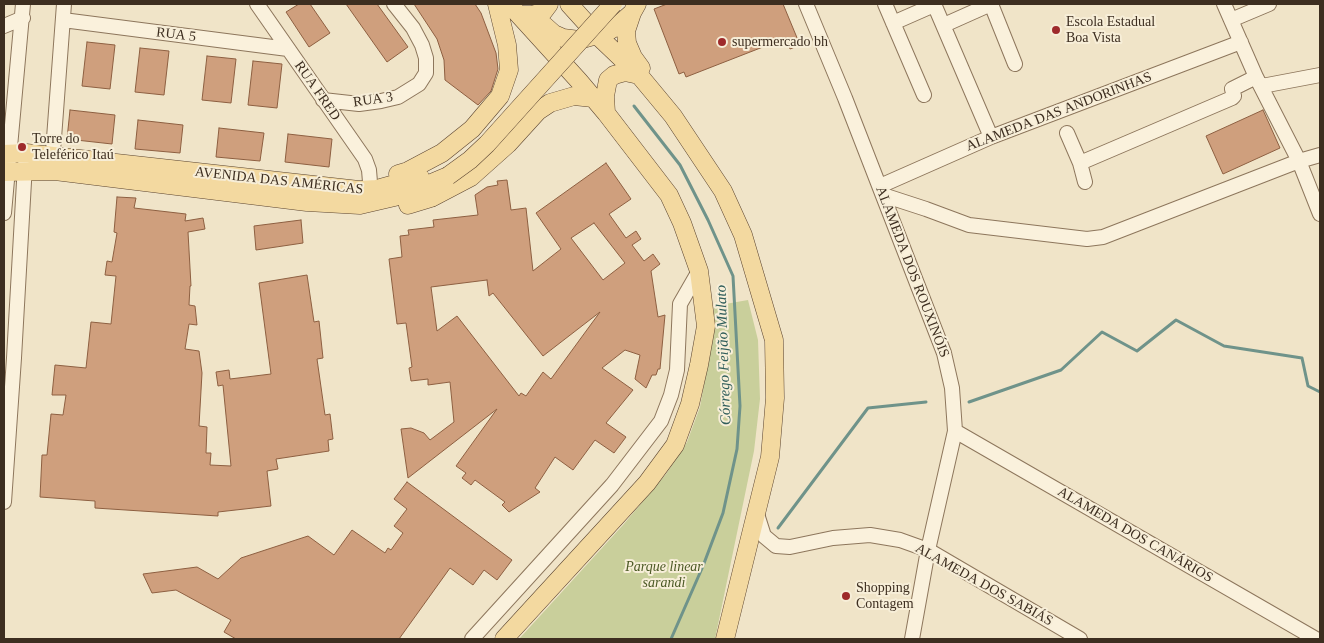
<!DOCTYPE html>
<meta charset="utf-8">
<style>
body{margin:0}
#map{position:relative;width:1324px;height:643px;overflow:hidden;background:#f0e4c8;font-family:"Times New Roman",serif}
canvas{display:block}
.frame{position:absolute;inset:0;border:5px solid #3d2e20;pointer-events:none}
</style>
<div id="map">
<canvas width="1324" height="643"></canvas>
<div class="frame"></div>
</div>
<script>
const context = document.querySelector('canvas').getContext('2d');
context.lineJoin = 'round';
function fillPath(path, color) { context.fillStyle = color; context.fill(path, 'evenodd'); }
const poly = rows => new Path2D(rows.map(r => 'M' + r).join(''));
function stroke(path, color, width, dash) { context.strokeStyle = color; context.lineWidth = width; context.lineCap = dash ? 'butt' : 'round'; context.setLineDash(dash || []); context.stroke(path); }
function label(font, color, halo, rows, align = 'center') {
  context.font = font + ' "Times New Roman",serif'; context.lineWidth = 4; context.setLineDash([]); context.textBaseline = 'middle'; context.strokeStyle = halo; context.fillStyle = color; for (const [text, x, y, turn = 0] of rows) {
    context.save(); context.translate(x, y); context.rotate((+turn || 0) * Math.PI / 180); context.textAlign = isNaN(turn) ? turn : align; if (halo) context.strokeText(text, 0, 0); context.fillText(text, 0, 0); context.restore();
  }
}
const green = poly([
 [748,300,758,340,760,399,754,451,715,639,519,639,623,525,666,474,687,442,700,407,712,339,714,306]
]);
const stream = poly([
 [634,106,680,165,708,220,733,276,740,406,737,449,723,513,703,566,671,639],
 [969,402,1061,370,1102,332,1137,351,1176,320,1224,346,1302,358,1308,386,1320,392],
 [778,528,868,408,926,402]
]);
const building = poly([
 [299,4,310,4,330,33,309,47,286,12,299,4],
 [346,4,377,4,408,47,387,62,346,4],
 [414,4,475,4,481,13,496,53,498,69,491,91,478,105,445,80,444,60,437,39,414,4],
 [667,4,783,4,800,45,790,49,786,38,686,77,684,72,679,74,654,9,667,4],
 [87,42,115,45,110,89,82,86,87,42],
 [140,48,169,51,164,95,135,92,140,48],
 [207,56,236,59,231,103,202,100,207,56],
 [253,61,282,64,277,108,248,105,253,61],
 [70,110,115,115,112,144,67,139,70,110],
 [1263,110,1280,148,1223,174,1206,136,1263,110],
 [138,120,183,125,180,153,135,149,138,120],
 [219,128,264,133,260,161,216,157,219,128],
 [288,134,332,139,329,167,285,162,288,134],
 [606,163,631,199,609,214,626,238,636,231,641,239,632,245,644,261,653,254,660,264,651,271,658,317,665,315,660,369,658,369,656,375,652,375,646,388,635,379,640,355,625,350,602,368,633,390,606,423,626,437,614,453,595,440,573,470,555,457,535,488,540,492,509,512,502,505,505,502,475,480,471,485,462,478,466,473,456,466,497,409,408,478,401,429,411,428,424,433,430,440,454,422,450,382,428,385,428,379,411,381,409,368,412,367,406,323,397,324,389,259,402,257,400,236,409,235,408,230,434,227,433,220,478,215,475,195,487,187,498,185,497,181,507,180,511,210,526,208,533,271,561,249,536,213,606,163],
 [594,223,625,263,603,280,571,238,594,223],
 [487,280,489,296,493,293,543,356,600,312,551,379,543,372,526,396,521,393,519,396,457,316,437,331,431,287,487,280],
 [117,197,136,198,134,208,186,214,185,221,203,218,205,229,188,232,191,286,190,286,189,305,195,306,197,325,189,324,185,349,199,351,202,373,199,426,207,427,206,453,211,453,210,465,231,466,223,385,218,386,216,372,229,370,230,379,271,374,259,283,307,275,314,322,319,321,323,358,317,359,325,415,330,414,333,439,328,440,329,451,276,459,278,469,267,471,271,506,218,512,218,516,95,508,95,501,40,497,42,455,47,455,51,414,63,415,66,395,52,395,55,365,86,368,91,322,111,324,116,276,105,275,107,261,112,262,117,233,114,232,117,197],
 [301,220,303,243,256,250,254,226,301,220],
 [407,482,512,560,497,580,484,570,473,585,450,568,399,639,236,639,224,632,231,620,176,590,152,593,143,574,197,567,218,579,241,558,308,536,334,555,352,530,385,553,388,548,391,550,403,533,394,526,407,509,394,499,407,482]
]);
const minor = poly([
 [257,4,365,159,369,170,370,182],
 [806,4,845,98,944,353,952,388,955,431,928,550,912,639],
 [885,4,924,95],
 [934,4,991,137],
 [991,4,1015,64],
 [1224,4,1256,77,1299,161,1320,214],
 [63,20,288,49],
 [1231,20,1269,4],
 [893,23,934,5],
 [944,25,991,4],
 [4,26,23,18],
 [1262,86,1320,75],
 [323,100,359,104,381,101,398,97,419,84,426,73,426,58,422,45,413,28,394,4],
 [1067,133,1080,163,1085,182],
 [1080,163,1232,98,1234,96,1232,89,1256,77],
 [52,165,64,4],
 [880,186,991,137,1241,42],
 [883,195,926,209,969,225,1087,239,1103,237,1299,161,1320,155],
 [4,213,23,4],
 [955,431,1316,639],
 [4,502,14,358,25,164],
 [757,514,764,536,776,546,790,547,833,538,870,535,900,540,928,550,1080,639],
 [472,639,612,485,661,421,671,395,677,370,680,304,699,271]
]);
const major = poly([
 [569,4,598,36,639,75,673,116,723,191,743,235,774,340,775,398,770,457,725,639],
 [637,4,632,13,626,31,627,43,633,57,641,68],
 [523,15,532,15,543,12,549,4],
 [536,18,554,34,563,38,579,40,607,32,617,26,632,13],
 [606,113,605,96,608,80,614,75,625,72,639,75],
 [4,154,26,153,359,190,377,189,420,177],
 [4,172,55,171,307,202,360,205,403,195,448,176],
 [398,174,408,171,442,153,472,129,500,96,509,70,507,45,497,4],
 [408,205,431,198,471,177,508,144,538,111,550,103,574,96,593,98],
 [504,639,647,483,675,445,690,404,699,365,706,326,699,271,682,223,669,195,606,113,579,81,509,4]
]);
const majorBridge = poly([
 [448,176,470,160,487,144,613,4]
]);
const markers = [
 [1056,30,5,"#9e2a2b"],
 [722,42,5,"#9e2a2b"],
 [22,147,5,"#9e2a2b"],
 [846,596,5,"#9e2a2b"]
];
const poiNames = [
 ["Escola Estadual",1066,22],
 ["Boa Vista",1066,38],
 ["supermercado bh",732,42],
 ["Torre do",32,139],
 ["Teleférico Itaú",32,155],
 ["Shopping",856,588],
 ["Contagem",856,604]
];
const streetNames = [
 ["RUA 5",176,35,7],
 ["RUA FRED",317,91,55],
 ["RUA 3",373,100,-8],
 ["ALAMEDA DAS ANDORINHAS",1059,112,-21],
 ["AVENIDA DAS AMÉRICAS",279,181,6],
 ["ALAMEDA DOS ROUXINÓIS",912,272,69],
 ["ALAMEDA DOS CANÁRIOS",1135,535,30],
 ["ALAMEDA DOS SABIÁS",984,585,29]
];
const parkNames = [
 ["Parque linear",664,567],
 ["sarandi",664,583]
];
const waterNames = [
 ["Córrego Feijão Mulato",724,355,-92]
];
fillPath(green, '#c9cf9b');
stroke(stream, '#6f938a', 3);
fillPath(building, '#cf9f7d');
stroke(building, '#8d5f41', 1);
stroke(minor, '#8d765c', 16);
stroke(major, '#5b4430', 19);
stroke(minor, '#faf1dc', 14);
stroke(major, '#f3d9a0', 18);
stroke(majorBridge, '#5b4430', 19, []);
stroke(majorBridge, '#f3d9a0', 18);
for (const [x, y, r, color] of markers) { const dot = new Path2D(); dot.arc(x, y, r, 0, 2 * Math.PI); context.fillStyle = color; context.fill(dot); stroke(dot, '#f7eed8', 2); }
label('14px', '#3d2e20', '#f7eed8', poiNames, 'left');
label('14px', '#3d2e20', '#f7eed8', streetNames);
label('italic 14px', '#4d5a26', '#f7eed8', parkNames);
label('italic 15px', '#2f5d5a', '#f7eed8', waterNames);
</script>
